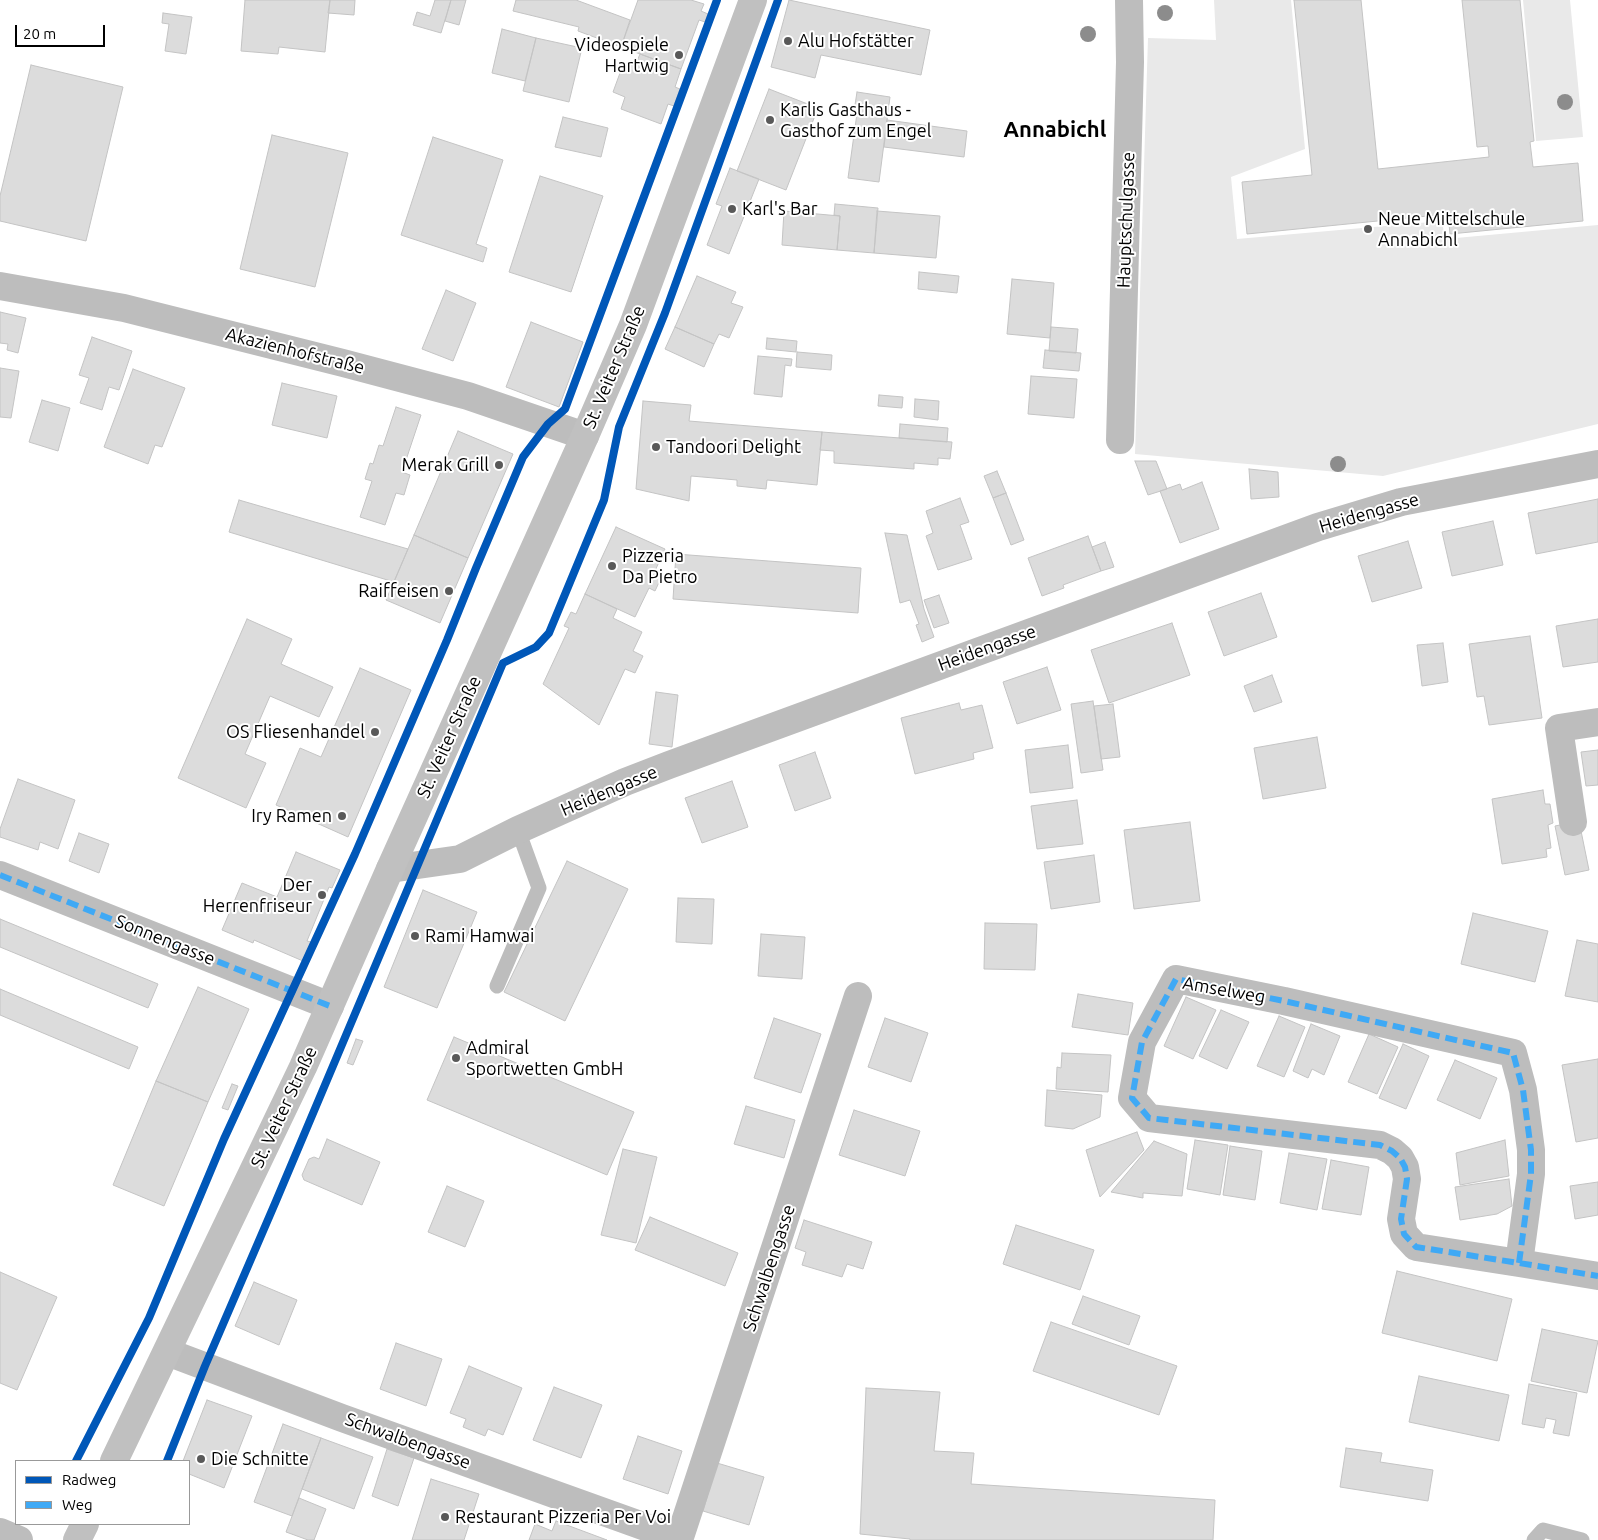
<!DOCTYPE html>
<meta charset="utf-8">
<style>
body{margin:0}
#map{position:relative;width:1598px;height:1540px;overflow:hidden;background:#fff;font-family:Ubuntu,sans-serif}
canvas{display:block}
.legend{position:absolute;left:15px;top:1460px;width:175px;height:65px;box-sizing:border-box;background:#fff;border:1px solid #999;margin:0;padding:6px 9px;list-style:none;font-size:15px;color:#000}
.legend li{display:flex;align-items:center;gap:10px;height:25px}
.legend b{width:25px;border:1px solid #999}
.scale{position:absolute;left:15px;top:25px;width:90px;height:22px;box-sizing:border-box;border:2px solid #000;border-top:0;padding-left:6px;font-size:15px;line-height:18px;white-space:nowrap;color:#000;-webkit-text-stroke:4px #fff;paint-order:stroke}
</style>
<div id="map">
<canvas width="1598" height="1540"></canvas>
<ul class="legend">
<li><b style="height:6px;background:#0057b8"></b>Radweg</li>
<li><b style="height:6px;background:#3fa9f5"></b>Weg</li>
</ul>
<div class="scale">20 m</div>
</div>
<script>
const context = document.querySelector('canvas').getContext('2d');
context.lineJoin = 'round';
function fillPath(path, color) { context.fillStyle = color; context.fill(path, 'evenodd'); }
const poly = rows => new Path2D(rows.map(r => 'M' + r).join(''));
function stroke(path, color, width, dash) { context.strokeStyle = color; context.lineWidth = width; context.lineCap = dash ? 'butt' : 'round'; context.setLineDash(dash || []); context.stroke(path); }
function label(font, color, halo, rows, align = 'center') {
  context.font = font + ' Ubuntu,sans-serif'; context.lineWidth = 4; context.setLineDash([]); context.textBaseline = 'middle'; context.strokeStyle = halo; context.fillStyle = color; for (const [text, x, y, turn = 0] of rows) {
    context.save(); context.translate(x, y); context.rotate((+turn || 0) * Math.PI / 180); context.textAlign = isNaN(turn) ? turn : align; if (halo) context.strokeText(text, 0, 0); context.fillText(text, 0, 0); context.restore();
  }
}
const green = poly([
 [1214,0,1291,0,1305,149,1231,177,1237,239,1442,221,1445,239,1598,225,1598,424,1383,476,1135,454,1148,38,1216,40],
 [1523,0,1570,0,1583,137,1536,141]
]);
const building = poly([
 [245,0,330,0,325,52,279,47,278,54,241,51,245,0],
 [330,0,355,0,354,15,328,13,330,0],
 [435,0,451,0,441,33,413,25,417,12,430,16,435,0],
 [451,0,466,0,459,25,445,21,451,0],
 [516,0,576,0,630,20,621,47,578,31,579,27,513,11,516,0],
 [638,0,691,0,704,4,701,11,708,14,705,22,699,20,681,69,621,47,638,0],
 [789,0,930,30,921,75,821,55,815,78,771,67,789,0],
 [1294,0,1361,0,1378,169,1489,157,1488,146,1477,147,1462,0,1520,0,1534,141,1530,142,1533,167,1578,163,1583,221,1450,234,1448,214,1247,234,1242,182,1312,175,1294,0],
 [163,13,192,17,186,54,165,51,169,24,162,23,163,13],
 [502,29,536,38,525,81,492,73,502,29],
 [536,38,582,48,569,102,523,91,536,38],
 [640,54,681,69,675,87,680,89,674,106,668,104,661,124,621,109,625,97,613,92,624,62,635,66,640,54],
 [31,65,123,87,86,241,0,221,0,196,31,65],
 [769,89,818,108,786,190,737,171,769,89],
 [857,92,890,97,879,182,848,178,858,106,855,105,857,92],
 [563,117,608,128,601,157,555,147,563,117],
 [887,120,967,131,964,157,884,147,887,120],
 [272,135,348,153,315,287,240,269,272,135],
 [433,137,503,160,476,244,487,248,483,262,401,235,433,137],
 [730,168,759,179,729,254,707,245,722,206,716,204,730,168],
 [540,176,603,196,571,292,509,272,540,176],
 [835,204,878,208,874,253,837,250,840,216,834,215,835,204],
 [784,211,840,216,837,250,782,245,784,211],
 [877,211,940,216,936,258,874,253,877,211],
 [919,272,959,276,957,293,918,289,919,272],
 [697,276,736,292,731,303,743,307,729,338,719,334,714,344,675,327,697,276],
 [1012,279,1054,283,1050,338,1007,334,1012,279],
 [446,290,476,303,453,361,422,349,446,290],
 [0,312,26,318,18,353,7,350,8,344,0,343,0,312],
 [531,322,583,342,559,407,506,387,531,322],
 [675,327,714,344,704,367,665,349,675,327],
 [1051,327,1078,329,1076,353,1049,351,1051,327],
 [92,337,132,351,119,390,109,387,102,410,80,403,89,378,79,375,92,337],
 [767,338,797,341,796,352,766,349,767,338],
 [1045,350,1081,353,1079,371,1043,368,1045,350],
 [797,352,832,355,831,370,796,367,797,352],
 [758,356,792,359,791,366,785,365,782,397,754,394,758,356],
 [0,368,19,371,11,418,0,417,0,368],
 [133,369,185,388,162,447,155,445,148,464,104,447,133,369],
 [1031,376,1077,379,1074,418,1028,414,1031,376],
 [282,383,337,396,327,438,272,425,282,383],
 [879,395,903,397,902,408,878,406,879,395],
 [915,399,939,401,938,420,914,417,915,399],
 [42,400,70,408,58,451,29,442,42,400],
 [643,401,691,405,689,421,822,432,817,485,767,480,766,489,737,486,737,480,691,476,689,501,636,489,643,401],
 [396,407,421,415,402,472,410,475,404,495,396,493,385,525,360,517,372,481,365,479,370,463,373,464,379,445,383,446,396,407],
 [900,424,948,428,947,442,899,438,900,424],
 [458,431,513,454,468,558,414,535,458,431],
 [822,432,952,442,950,459,938,458,938,465,914,463,914,469,834,463,834,451,820,450,822,432],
 [1135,461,1156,461,1167,489,1148,495,1135,461],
 [1249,469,1278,472,1279,497,1251,499,1249,469],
 [997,471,1006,493,993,498,984,476,997,471],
 [1202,482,1219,529,1180,543,1160,491,1180,484,1182,490,1202,482],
 [1006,493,1024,540,1011,545,993,498,1006,493],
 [960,498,969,522,960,525,972,559,938,570,926,536,933,533,926,511,960,498],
 [1598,499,1598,542,1536,554,1528,513,1598,499],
 [239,500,408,549,394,582,229,532,239,500],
 [1493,521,1503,565,1452,576,1442,532,1493,521],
 [616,527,665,549,654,573,662,576,655,591,649,588,635,617,585,594,616,527],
 [885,533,907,535,924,609,934,637,922,642,916,625,919,624,910,600,900,603,885,533],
 [414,535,468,558,440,623,386,600,414,535],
 [1088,536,1101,571,1063,585,1064,588,1042,596,1028,558,1088,536],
 [1408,541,1422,588,1372,602,1358,556,1408,541],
 [1105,542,1114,567,1101,571,1092,547,1105,542],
 [676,554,861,568,858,613,673,599,676,554],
 [1261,593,1277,637,1224,656,1208,612,1261,593],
 [585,594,617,609,613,618,642,632,633,651,643,656,635,673,625,669,599,725,543,684,569,628,564,626,571,612,576,614,585,594],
 [939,595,949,623,934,628,924,600,939,595],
 [247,619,292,639,281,664,333,687,319,717,270,696,245,754,266,763,246,808,178,778,247,619],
 [1598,619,1598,662,1563,667,1556,626,1598,619],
 [1172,623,1190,675,1109,703,1091,650,1172,623],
 [1530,636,1542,718,1489,725,1484,696,1477,697,1469,644,1530,636],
 [1443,643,1448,682,1422,686,1417,645,1443,643],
 [1047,667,1061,710,1017,724,1003,682,1047,667],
 [360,668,411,690,348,837,276,805,300,748,321,757,360,668],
 [1272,675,1282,702,1254,712,1244,686,1272,675],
 [656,692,678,695,672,747,649,744,656,692],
 [1093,701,1103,770,1081,773,1071,704,1093,701],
 [959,703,961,710,982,705,993,748,973,753,974,759,915,774,901,718,959,703],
 [1113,704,1120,757,1101,759,1094,706,1113,704],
 [1317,737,1326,788,1263,799,1254,748,1317,737],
 [1068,745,1073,788,1030,793,1025,750,1068,745],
 [1598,750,1598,785,1586,786,1581,752,1598,750],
 [815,752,831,798,795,811,779,765,815,752],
 [18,779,75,800,58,849,40,842,38,850,0,837,0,829,18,779],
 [732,781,748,827,702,843,685,798,732,781],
 [1543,790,1545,804,1550,804,1553,823,1548,825,1551,848,1546,849,1547,857,1502,864,1492,799,1543,790],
 [1077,800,1083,844,1037,849,1031,806,1077,800],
 [1579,821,1589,870,1565,875,1555,826,1579,821],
 [1190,822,1200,901,1134,909,1124,830,1190,822],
 [79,833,109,844,99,873,69,861,79,833],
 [296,852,340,870,332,888,329,887,307,941,311,942,303,961,254,940,253,943,222,930,242,883,277,897,296,852],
 [1094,855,1100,902,1051,909,1044,862,1094,855],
 [567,861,628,889,565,1021,504,992,567,861],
 [423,890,477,912,437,1008,384,987,423,890],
 [678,898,714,899,712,944,676,942,678,898],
 [1473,913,1548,931,1535,982,1461,964,1473,913],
 [0,919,158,984,148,1008,0,947,0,919],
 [985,923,1037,924,1035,970,984,969,985,923],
 [761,934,805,937,802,979,758,976,761,934],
 [1577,940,1598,944,1598,1002,1565,996,1577,940],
 [198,987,249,1009,208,1102,156,1081,198,987],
 [0,989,138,1047,129,1069,0,1015,0,989],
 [1078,994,1133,1003,1128,1035,1072,1027,1078,994],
 [1186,997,1216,1010,1193,1059,1164,1046,1186,997],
 [1221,1010,1249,1022,1227,1069,1199,1056,1221,1010],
 [1279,1016,1305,1027,1284,1077,1257,1066,1279,1016],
 [774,1018,821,1034,801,1093,754,1078,774,1018],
 [885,1018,928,1033,911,1082,868,1067,885,1018],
 [1311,1024,1340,1036,1324,1075,1312,1069,1308,1078,1293,1071,1311,1024],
 [1369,1034,1398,1047,1377,1094,1348,1082,1369,1034],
 [454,1037,634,1112,607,1175,427,1100,454,1037],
 [356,1039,363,1041,353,1065,347,1063,356,1039],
 [1403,1044,1429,1056,1406,1109,1379,1098,1403,1044],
 [1062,1053,1111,1055,1108,1092,1056,1089,1057,1067,1061,1068,1062,1053],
 [1598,1059,1598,1138,1576,1142,1562,1065,1598,1059],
 [1455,1060,1497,1078,1480,1119,1437,1100,1455,1060],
 [156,1081,208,1102,164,1206,113,1185,156,1081],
 [232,1084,238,1086,228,1110,222,1108,232,1084],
 [1047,1090,1102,1095,1100,1117,1073,1129,1045,1126,1047,1090],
 [746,1106,795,1120,784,1158,734,1144,746,1106],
 [854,1110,920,1131,905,1176,839,1155,854,1110],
 [1137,1132,1144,1150,1100,1197,1086,1150,1137,1132],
 [327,1139,380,1162,362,1205,304,1180,302,1175,309,1159,314,1157,319,1159,327,1139],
 [1195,1140,1228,1145,1220,1195,1187,1189,1195,1140],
 [1505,1140,1509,1176,1460,1185,1456,1153,1505,1140],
 [1154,1141,1187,1154,1182,1196,1143,1193,1143,1198,1111,1192,1154,1141],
 [1230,1146,1262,1151,1255,1200,1223,1195,1230,1146],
 [623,1149,657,1157,636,1243,601,1235,623,1149],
 [1289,1153,1327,1159,1317,1210,1280,1203,1289,1153],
 [1331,1160,1369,1167,1361,1215,1322,1209,1331,1160],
 [1509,1179,1512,1206,1497,1214,1460,1220,1455,1187,1509,1179],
 [1598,1182,1598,1215,1575,1219,1570,1186,1598,1182],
 [447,1186,484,1201,465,1247,428,1232,447,1186],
 [650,1217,738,1253,725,1286,635,1250,650,1217],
 [804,1220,872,1242,863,1269,847,1264,842,1277,802,1265,806,1252,795,1248,804,1220],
 [1016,1225,1094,1250,1080,1290,1003,1264,1016,1225],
 [1397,1271,1512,1299,1497,1361,1382,1333,1397,1271],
 [0,1272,57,1297,17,1390,0,1383,0,1272],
 [254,1282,297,1300,279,1345,235,1326,254,1282],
 [1083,1296,1140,1316,1129,1345,1072,1324,1083,1296],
 [1051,1322,1177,1366,1159,1415,1033,1371,1051,1322],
 [1542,1329,1598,1341,1587,1393,1531,1381,1542,1329],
 [396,1343,442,1359,426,1406,380,1389,396,1343],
 [469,1366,522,1388,503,1435,488,1429,485,1436,463,1427,466,1419,450,1413,469,1366],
 [1419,1376,1509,1395,1499,1441,1409,1422,1419,1376],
 [1529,1384,1577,1393,1569,1436,1553,1433,1556,1420,1546,1418,1544,1428,1522,1424,1529,1384],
 [554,1387,602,1405,581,1458,533,1440,554,1387],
 [866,1388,940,1392,934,1451,974,1453,971,1484,1215,1500,1213,1540,910,1540,910,1539,860,1534,866,1388],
 [207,1400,252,1416,224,1488,189,1474,189,1461,183,1461,207,1400],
 [283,1424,321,1438,292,1516,254,1502,283,1424],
 [638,1436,682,1451,668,1494,623,1479,638,1436],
 [321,1438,373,1457,354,1509,302,1489,321,1438],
 [1346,1448,1382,1453,1380,1462,1433,1470,1428,1501,1340,1487,1346,1448],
 [387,1449,414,1458,398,1506,372,1496,387,1449],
 [717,1463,764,1477,749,1525,703,1511,717,1463],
 [431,1479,479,1494,464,1540,412,1540,431,1479],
 [299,1498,326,1509,314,1540,308,1540,286,1532,299,1498],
 [556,1521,607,1540,529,1540,535,1524,552,1531,556,1521]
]);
const lane = poly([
 [497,986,539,888,518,830],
 [1534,1540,1543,1530,1582,1540]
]);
const street = poly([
 [0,286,124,308,343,363,468,396,585,436],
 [1120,440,1130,62,1129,0],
 [1573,822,1559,728,1598,722],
 [390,869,460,859,518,830,625,782,669,765,1318,527,1401,502,1598,464],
 [0,875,330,1006],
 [1519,1263,1531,1174,1531,1150,1523,1090,1513,1053,1284,1001,1176,979,1142,1042,1132,1098,1149,1118,1380,1145,1392,1151,1400,1158,1405,1167,1407,1179,1401,1219,1404,1234,1416,1247,1519,1263,1598,1276],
 [167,1352,342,1418,679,1539],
 [0,1532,19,1540],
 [679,1540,858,996]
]);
const secondary = poly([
 [114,1461,303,1067,390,869,585,436,633,325,753,0],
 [77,1540,85,1524]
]);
const quiet = poly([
 [0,875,330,1006],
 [1519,1263,1531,1174,1531,1150,1523,1090,1513,1053,1284,1001,1176,979,1142,1042,1132,1098,1149,1118,1380,1145,1392,1151,1400,1158,1405,1167,1407,1179,1401,1219,1404,1234,1416,1247,1519,1263,1598,1276]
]);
const cycleway = poly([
 [76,1461,149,1318,224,1139,355,854,447,640,476,568,523,457,548,424,565,409,717,0],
 [167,1461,205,1366,276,1201,503,663,536,647,549,633,604,500,619,427,665,313,778,0]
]);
const trees = [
 [1165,13],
 [1088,34],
 [1565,102],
 [1338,464]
];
const markers = [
 [788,41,5,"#595959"],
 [679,55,5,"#595959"],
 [770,120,5,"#595959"],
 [732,209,5,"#595959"],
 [1368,229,5,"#595959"],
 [656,447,5,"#595959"],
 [499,465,5,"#595959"],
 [612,566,5,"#595959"],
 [449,591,5,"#595959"],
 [375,732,5,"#595959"],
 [342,816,5,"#595959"],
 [322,895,5,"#595959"],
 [415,936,5,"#595959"],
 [456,1058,5,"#595959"],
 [201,1459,5,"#595959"],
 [445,1517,5,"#595959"]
];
const poiNames = [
 ["Alu Hofstätter",798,41],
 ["Videospiele",669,45,"right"],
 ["Hartwig",669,66,"right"],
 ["Karlis Gasthaus -",780,110],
 ["Gasthof zum Engel",780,131],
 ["Karl's Bar",742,209],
 ["Neue Mittelschule",1378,219],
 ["Annabichl",1378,240],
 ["Tandoori Delight",666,447],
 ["Merak Grill",489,465,"right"],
 ["Pizzeria",622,556],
 ["Da Pietro",622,577],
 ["Raiffeisen",439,591,"right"],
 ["OS Fliesenhandel",365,732,"right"],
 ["Iry Ramen",332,816,"right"],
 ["Der",312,885,"right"],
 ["Herrenfriseur",312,906,"right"],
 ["Rami Hamwai",425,936],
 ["Admiral",466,1048],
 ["Sportwetten GmbH",466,1069],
 ["Die Schnitte",211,1459],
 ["Restaurant Pizzeria Per Voi",455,1517]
];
const streetNames = [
 ["Hauptschulgasse",1126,220,-88],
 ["Akazienhofstraße",295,351,14],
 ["St. Veiter Straße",614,367,-67],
 ["Heidengasse",1369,513,-16],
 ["Heidengasse",987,648,-20],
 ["St. Veiter Straße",449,737,-66],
 ["Heidengasse",609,791,-23],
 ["Sonnengasse",165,940,22],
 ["Amselweg",1224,990,10],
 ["St. Veiter Straße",284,1107,-65],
 ["Schwalbengasse",769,1268,-72],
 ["Schwalbengasse",408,1441,20]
];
const districtNames = [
 ["Annabichl",1055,130]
];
fillPath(green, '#e9e9e9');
fillPath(building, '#dcdcdc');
stroke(building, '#c4c4c4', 1);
stroke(lane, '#bdbdbd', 15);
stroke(street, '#bdbdbd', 28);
stroke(secondary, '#c0c0c0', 28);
stroke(quiet, '#3fa9f5', 6, [12, 6]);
stroke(cycleway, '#0057b8', 8);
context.fillStyle = '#8c8c8c';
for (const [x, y] of trees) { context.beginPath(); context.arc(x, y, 8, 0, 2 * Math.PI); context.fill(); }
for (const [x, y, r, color] of markers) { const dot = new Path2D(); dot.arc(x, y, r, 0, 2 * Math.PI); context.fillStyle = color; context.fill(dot); stroke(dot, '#fff', 2); }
label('18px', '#000', '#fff', poiNames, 'left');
label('18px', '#000', '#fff', streetNames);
label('bold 22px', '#000', '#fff', districtNames);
</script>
